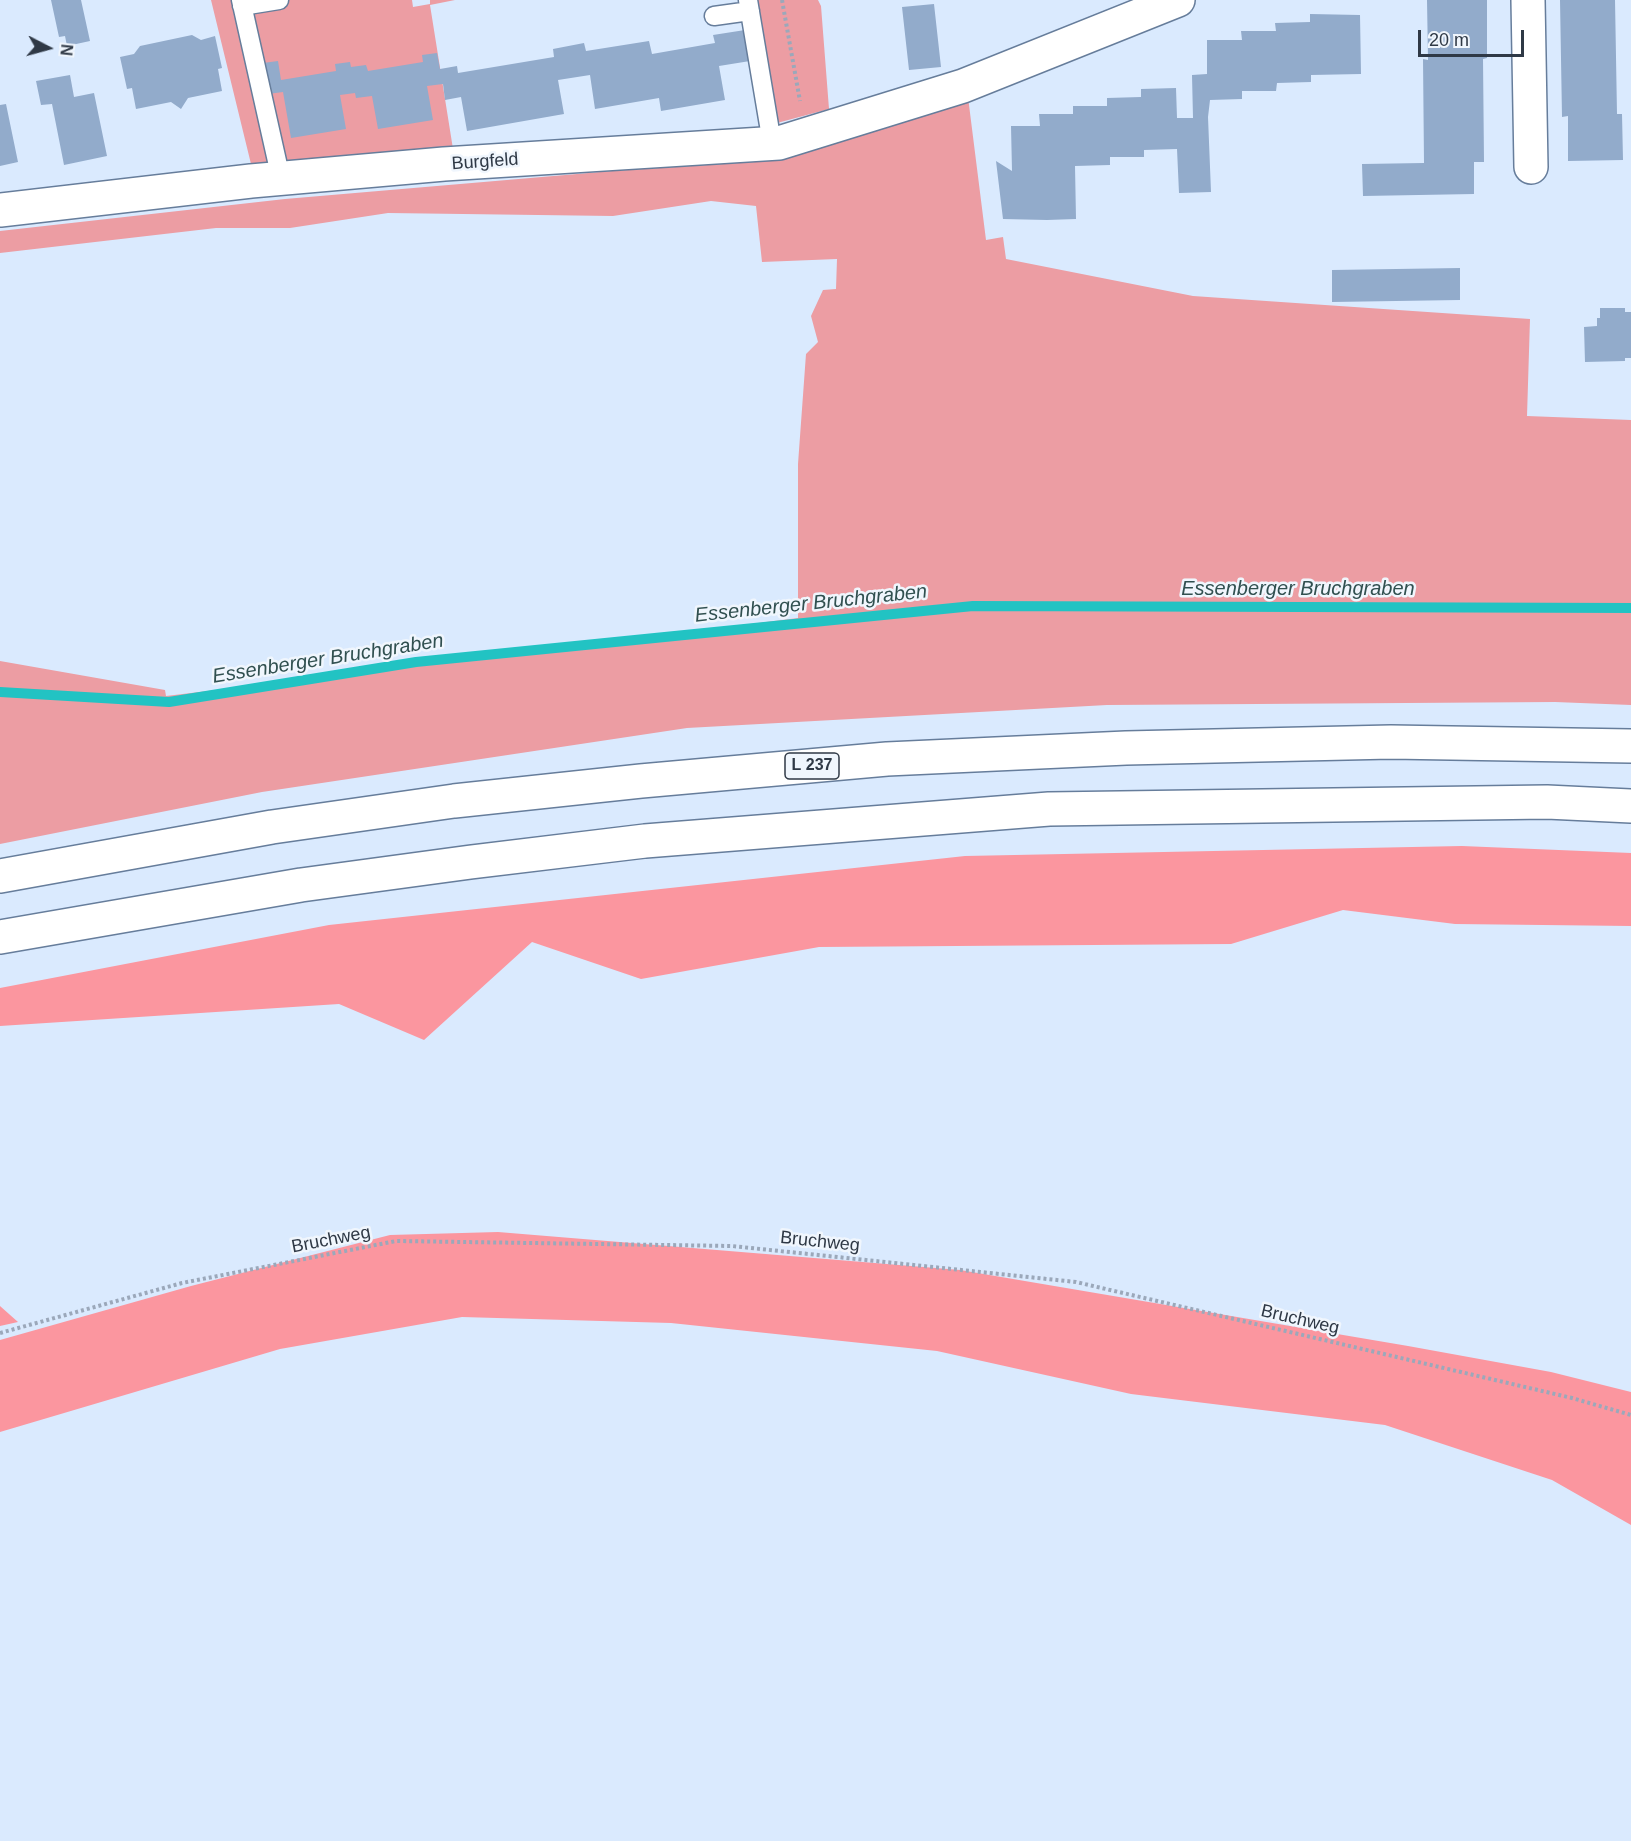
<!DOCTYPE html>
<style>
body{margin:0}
#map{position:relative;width:1631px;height:1841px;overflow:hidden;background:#daeafe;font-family:Arial,sans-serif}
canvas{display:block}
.north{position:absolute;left:18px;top:18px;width:60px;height:60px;-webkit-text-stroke:4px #f0f6fd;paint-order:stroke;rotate:96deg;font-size:16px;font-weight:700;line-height:24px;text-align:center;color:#2f3946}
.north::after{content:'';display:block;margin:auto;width:21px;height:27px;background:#2f3946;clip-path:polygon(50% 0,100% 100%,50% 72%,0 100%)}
.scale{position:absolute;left:1418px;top:30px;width:106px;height:27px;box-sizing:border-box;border:3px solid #2f3946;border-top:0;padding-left:8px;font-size:18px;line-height:21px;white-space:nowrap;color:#2f3946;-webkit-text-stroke:4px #f0f6fd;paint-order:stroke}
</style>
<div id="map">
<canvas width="1631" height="1841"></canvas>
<div class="north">N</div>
<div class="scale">20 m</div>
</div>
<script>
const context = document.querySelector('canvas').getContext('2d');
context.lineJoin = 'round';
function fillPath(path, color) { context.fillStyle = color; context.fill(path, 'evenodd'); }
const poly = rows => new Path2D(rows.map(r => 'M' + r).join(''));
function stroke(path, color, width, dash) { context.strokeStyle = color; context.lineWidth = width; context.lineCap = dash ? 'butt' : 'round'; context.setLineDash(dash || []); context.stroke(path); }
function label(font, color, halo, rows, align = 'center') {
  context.font = font + ' Arial,sans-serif'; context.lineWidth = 5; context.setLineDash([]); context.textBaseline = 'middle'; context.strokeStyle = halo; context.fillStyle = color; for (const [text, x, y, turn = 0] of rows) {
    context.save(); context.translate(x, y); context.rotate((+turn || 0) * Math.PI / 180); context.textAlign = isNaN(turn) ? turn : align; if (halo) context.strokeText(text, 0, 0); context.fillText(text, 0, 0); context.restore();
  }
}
const green = poly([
 [211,0,412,0,413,7,430,4,430,0,455,0,430,5,453,149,251,164],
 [755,0,818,0,821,6,829,109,777,123],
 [968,97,986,240,1003,237,1006,259,1193,296,1530,319,1527,416,1631,420,1631,705,1555,702,1107,705,687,728,262,792,0,844,0,661,165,690,166,696,366,672,798,618,798,464,806,354,818,342,811,316,823,290,836,289,837,259,762,262,756,206,711,201,613,216,388,213,290,228,216,228,0,253,0,231,285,199,612,171,755,162]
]);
const forest = poly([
 [1462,846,1631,853,1631,926,1455,924,1343,910,1231,944,819,947,641,979,532,942,424,1040,339,1004,0,1026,0,988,329,925,965,856],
 [498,1232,960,1270,1408,1346,1551,1372,1631,1392,1631,1525,1552,1480,1385,1425,1131,1394,937,1351,671,1323,462,1317,280,1349,0,1432,0,1340,191,1286,390,1235],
 [0,1306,18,1322,0,1326]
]);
const stream = poly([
 [0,692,169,702,416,662,973,606,1631,608]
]);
const building = poly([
 [51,0,81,0,90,41,67,46,65,36,59,37],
 [1427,0,1487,0,1487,58,1483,59,1484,162,1474,162,1474,194,1363,196,1362,164,1424,163,1423,59,1428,60],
 [1560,0,1615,0,1617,114,1622,114,1623,160,1568,161,1568,116,1562,117],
 [934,4,941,67,909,70,902,7],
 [1310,14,1360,15,1361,74,1311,75,1311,82,1277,83,1276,91,1242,91,1242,99,1210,100,1208,117,1211,192,1179,193,1177,149,1144,150,1144,157,1110,157,1110,165,1075,166,1076,219,1047,220,1003,219,996,161,1012,171,1011,126,1040,126,1039,114,1073,114,1073,106,1107,106,1107,98,1141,97,1141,89,1176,88,1177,118,1193,118,1192,75,1207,74,1207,40,1242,40,1241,31,1276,31,1275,23,1310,22],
 [745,30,750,61,719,66,725,100,661,111,659,98,595,109,590,75,558,80,564,114,467,131,461,97,445,100,443,84,427,86,433,120,378,129,372,96,356,98,355,93,340,95,346,129,291,138,283,92,268,94,263,63,278,61,281,80,336,71,335,64,350,62,351,67,366,65,368,71,423,62,422,55,437,53,440,69,457,66,458,73,554,57,553,49,584,43,586,51,649,41,652,54,715,43,713,35],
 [192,35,201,40,215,36,222,68,218,69,222,91,188,98,181,109,171,102,136,109,132,88,127,89,120,57,134,54,140,46],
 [70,75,74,97,94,93,107,156,64,165,52,104,41,105,36,81],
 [6,104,18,162,0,166,0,105],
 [1460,268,1460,300,1332,302,1332,270],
 [1600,308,1625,308,1625,312,1631,312,1631,358,1625,358,1625,361,1585,362,1584,327,1597,326,1597,318,1600,318]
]);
const path = poly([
 [782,0,800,101],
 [0,1333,182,1283,396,1241,732,1246,1076,1282,1572,1398,1631,1415]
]);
const lane = poly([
 [241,0,281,179],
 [748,0,772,143],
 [242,6,279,0],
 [714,16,750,11]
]);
const street = poly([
 [1528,0,1531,167],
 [0,210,251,181,444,164,779,143,963,86,1178,0]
]);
const highway = poly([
 [0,876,272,827,454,801,641,781,887,759,1126,748,1391,742,1631,746],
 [0,937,301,885,471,862,645,841,1049,809,1547,802,1631,806]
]);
const shields = [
 [812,766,54]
];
const shieldNames = [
 ["L 237",812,766]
];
const streetNames = [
 ["Burgfeld",485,162,-4],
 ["Bruchweg",331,1240,-11],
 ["Bruchweg",820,1242,6],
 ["Bruchweg",1300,1320,13]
];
const waterNames = [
 ["Essenberger Bruchgraben",1298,589],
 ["Essenberger Bruchgraben",811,604,-6],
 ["Essenberger Bruchgraben",328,659,-9]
];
fillPath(green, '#ec9da3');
fillPath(forest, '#fb969f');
stroke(stream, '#22c3c3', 10);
fillPath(building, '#92abcb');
stroke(lane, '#667d9b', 21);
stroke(street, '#667d9b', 36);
stroke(highway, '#667d9b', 36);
stroke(path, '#9ba8ba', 4, [3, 3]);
stroke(lane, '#fff', 18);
stroke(street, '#fff', 33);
stroke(highway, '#fff', 33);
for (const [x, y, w] of shields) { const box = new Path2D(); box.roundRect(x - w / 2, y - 13, w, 26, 4.5); context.fillStyle = '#f0f6fd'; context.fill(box); stroke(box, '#2f3946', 1.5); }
label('bold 16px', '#2f3946', null, shieldNames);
label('18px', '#2f3946', '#f0f6fd', streetNames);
label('italic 20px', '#315050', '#f0f6fd', waterNames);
</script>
